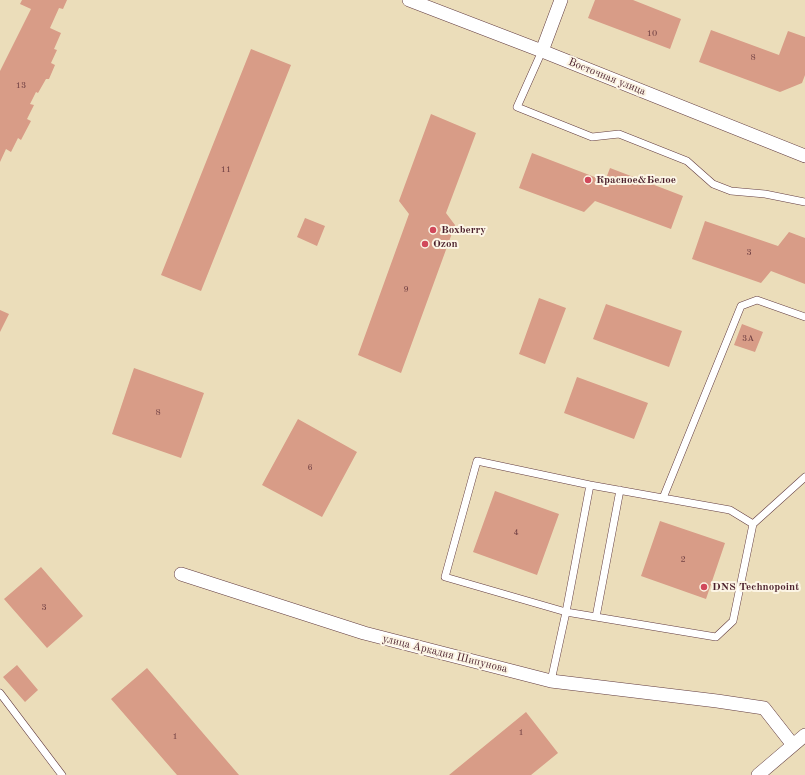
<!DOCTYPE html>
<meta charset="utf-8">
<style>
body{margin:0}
canvas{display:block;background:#ebddba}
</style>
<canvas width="805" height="775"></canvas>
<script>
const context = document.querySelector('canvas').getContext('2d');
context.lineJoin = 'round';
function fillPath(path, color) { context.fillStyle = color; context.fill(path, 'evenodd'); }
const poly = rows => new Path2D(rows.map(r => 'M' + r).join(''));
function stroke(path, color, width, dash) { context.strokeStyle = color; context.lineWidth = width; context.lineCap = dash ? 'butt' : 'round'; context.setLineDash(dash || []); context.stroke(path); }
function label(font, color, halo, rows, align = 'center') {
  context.font = font + ' "Old Standard TT",serif'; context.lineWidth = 4; context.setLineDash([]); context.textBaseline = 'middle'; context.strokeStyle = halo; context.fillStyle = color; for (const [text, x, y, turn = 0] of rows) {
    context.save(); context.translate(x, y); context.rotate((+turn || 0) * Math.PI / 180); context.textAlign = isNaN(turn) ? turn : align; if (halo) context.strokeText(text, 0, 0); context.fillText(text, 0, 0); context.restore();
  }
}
const building = poly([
 [22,0,67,0,63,9,59,8,50,28,61,33,54,49,57,50,51,63,55,65,49,79,46,79,38,93,36,92,30,104,34,105,27,119,31,121,21,140,18,138,11,152,6,149,0,162,0,71,31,9,20,4],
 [595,0,633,0,681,19,670,49,588,18],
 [711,30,779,55,788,31,805,37,805,75,802,83,780,92,699,62],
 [251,49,291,65,201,291,161,275],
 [431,114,476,133,446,213,455,225,401,373,358,355,409,214,399,201],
 [532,153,605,181,610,168,683,196,671,229,595,201,584,212,519,188],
 [305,218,325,226,317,246,297,237],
 [705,221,778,246,789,232,805,238,805,284,771,271,761,283,692,259],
 [539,298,566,308,545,364,519,354],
 [606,304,682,331,669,367,593,339],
 [0,310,9,314,0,332],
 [742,324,763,332,755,352,734,345],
 [134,368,204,393,181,458,112,434],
 [577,377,648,403,634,439,564,413],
 [298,419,357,452,322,517,262,485],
 [495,491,559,514,537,575,473,552],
 [660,521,725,543,706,599,641,576],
 [41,567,83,616,47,648,4,599],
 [17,665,38,690,25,702,3,677],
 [147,668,239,775,177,775,111,699],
 [526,712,558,753,531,775,449,775]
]);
const service = poly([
 [542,51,517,107,592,137,619,134,687,161,713,184,731,191,765,194,805,202],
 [590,485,566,612,445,577,477,461,590,485,730,510,753,524],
 [663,498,741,306,757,300,805,317],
 [596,617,620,490],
 [551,681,566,612,716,637,733,621,753,524,805,477],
 [0,693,62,775]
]);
const minor = poly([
 [409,0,542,51,805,156],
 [542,51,561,0],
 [181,574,364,633,551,681,717,701,764,708,793,745],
 [758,775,805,735]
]);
const markers = [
 [588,180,4,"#d1495b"],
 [433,230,4,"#d1495b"],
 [425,244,4,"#d1495b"],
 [704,587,4,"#d1495b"]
];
const numberNames = [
 ["10",652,34],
 ["8",753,58],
 ["13",21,86],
 ["11",226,170],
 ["3",749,253],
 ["9",406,290],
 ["3А",748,339],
 ["8",158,413],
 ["6",310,468],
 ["4",516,533],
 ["2",683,560],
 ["3",44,608],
 ["1",521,733],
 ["1",175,737]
];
const streetNames = [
 ["Восточная улица",607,77,22],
 ["улица Аркадия Шипунова",445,654,14]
];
const poiNames = [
 ["Красное&Белое",596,180],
 ["Boxberry",441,230],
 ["Ozon",433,244],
 ["DNS Technopoint",712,587]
];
fillPath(building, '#d89c87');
stroke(service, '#623c40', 8);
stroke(minor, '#623c40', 14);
stroke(service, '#fff', 7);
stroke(minor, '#fff', 13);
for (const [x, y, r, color] of markers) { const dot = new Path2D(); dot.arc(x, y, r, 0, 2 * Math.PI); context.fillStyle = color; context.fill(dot); stroke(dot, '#fcf5e5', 1.5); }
label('9px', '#6e3e42', null, numberNames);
label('11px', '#4a1f2b', '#fcf5e5', streetNames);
label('bold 11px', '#4a1f2b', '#fcf5e5', poiNames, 'left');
</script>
